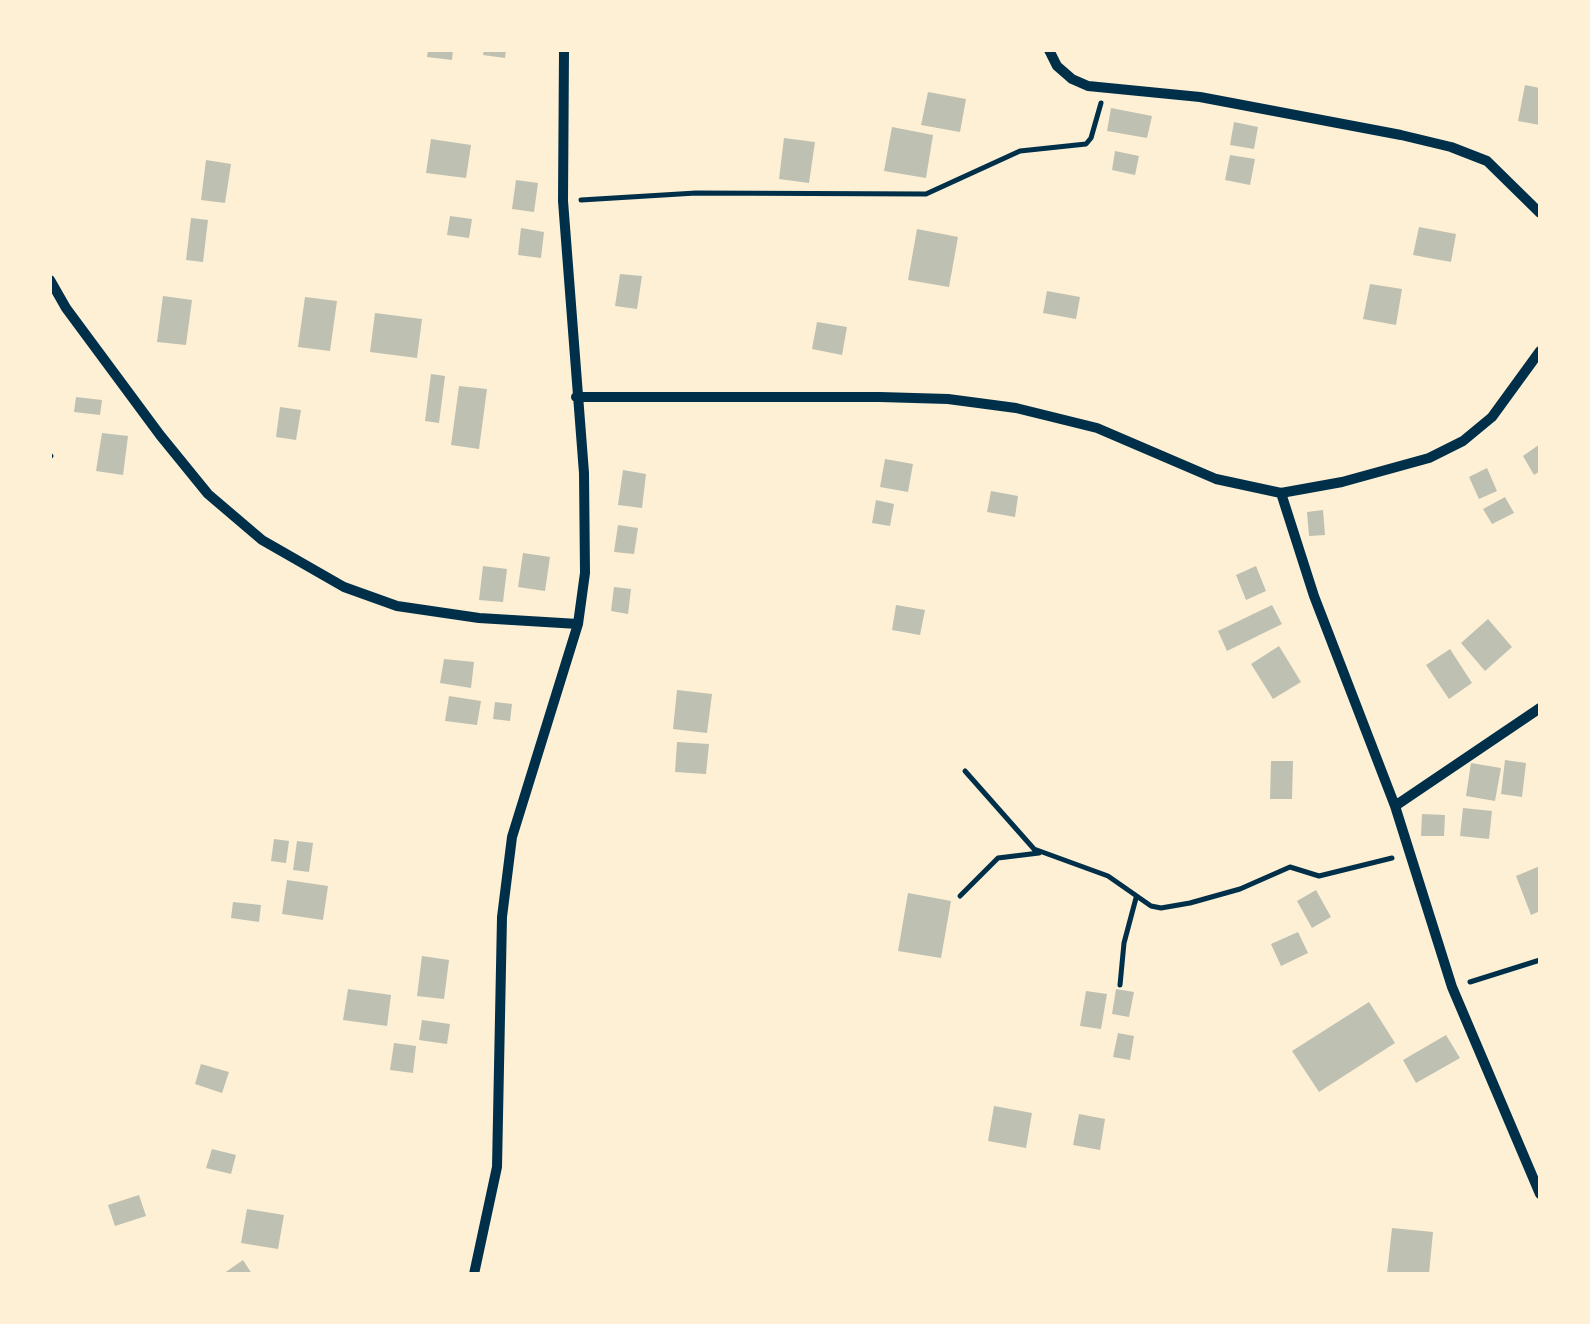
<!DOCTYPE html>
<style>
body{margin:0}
#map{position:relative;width:1590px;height:1324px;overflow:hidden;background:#fdf0d5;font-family:Barlow,sans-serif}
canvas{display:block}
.frame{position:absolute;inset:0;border:52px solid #fdf0d5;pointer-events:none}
</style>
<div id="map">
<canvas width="1590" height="1324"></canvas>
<div class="frame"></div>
</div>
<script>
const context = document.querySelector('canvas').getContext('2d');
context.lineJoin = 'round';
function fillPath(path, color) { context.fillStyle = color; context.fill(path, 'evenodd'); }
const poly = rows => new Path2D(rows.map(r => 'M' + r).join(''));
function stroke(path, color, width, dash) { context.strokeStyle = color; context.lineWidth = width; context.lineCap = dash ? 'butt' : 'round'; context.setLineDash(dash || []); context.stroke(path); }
const building = poly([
 [428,50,453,50,452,60,427,57],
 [484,50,506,50,505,58,483,55],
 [1525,85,1540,88,1540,125,1518,121],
 [928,92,966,99,960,132,921,125],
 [1111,108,1152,116,1147,138,1107,131],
 [1234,122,1258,127,1254,149,1230,145],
 [892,127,933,135,926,178,884,171],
 [784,138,815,142,809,183,779,179],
 [431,139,471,145,466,178,426,173],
 [1115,151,1139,156,1135,175,1112,170],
 [1230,155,1255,159,1250,185,1225,180],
 [206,160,231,164,225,203,201,200],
 [516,180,538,183,534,212,512,209],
 [450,216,472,219,469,238,447,235],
 [191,218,208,220,203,262,186,260],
 [1419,227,1456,234,1451,262,1413,255],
 [521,228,544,232,541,258,518,255],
 [917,229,958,237,949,287,908,280],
 [620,274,642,276,637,309,615,306],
 [1370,284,1402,289,1396,325,1363,319],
 [1047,291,1080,297,1076,319,1043,313],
 [163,296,192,300,186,345,157,342],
 [305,297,337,301,330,351,298,347],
 [375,313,422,319,417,358,370,352],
 [817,322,847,327,842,355,812,349],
 [431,374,445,376,439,423,425,421],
 [459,386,487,389,479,449,451,445],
 [76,397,102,400,100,415,74,412],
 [280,407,301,410,296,440,276,437],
 [102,433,128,436,123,475,96,471],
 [1540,444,1540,471,1534,475,1523,456],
 [885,459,913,464,908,492,880,487],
 [1487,468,1497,491,1479,499,1469,477],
 [623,470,646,474,642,508,618,505],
 [991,491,1018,496,1015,517,987,512],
 [1505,497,1514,513,1492,524,1483,509],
 [876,500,894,504,890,526,872,523],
 [1323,510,1325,535,1309,536,1307,512],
 [618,525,638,528,634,554,614,552],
 [523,553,550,557,545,591,518,587],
 [483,566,507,569,503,602,479,600],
 [1256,566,1266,591,1246,600,1236,575],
 [614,587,631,589,628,614,611,611],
 [896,605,925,610,920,635,892,630],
 [1272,605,1282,624,1227,651,1218,631],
 [1488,619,1512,647,1485,671,1461,643],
 [1279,646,1301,682,1273,699,1251,664],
 [1450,649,1472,683,1449,699,1426,665],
 [444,659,474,662,471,688,440,683],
 [677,690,712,694,707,733,673,729],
 [449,696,481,701,477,725,445,721],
 [495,702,512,704,510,721,493,719],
 [677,742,709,744,706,774,675,772],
 [1505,760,1526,763,1522,797,1501,794],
 [1271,761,1293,761,1292,799,1270,799],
 [1471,763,1501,768,1495,801,1466,796],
 [1463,808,1492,811,1489,839,1460,836],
 [1422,814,1445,815,1444,836,1421,836],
 [274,839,289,841,286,863,271,861],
 [297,841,313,843,309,872,293,870],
 [1540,866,1540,911,1531,915,1516,876],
 [287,880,328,886,323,920,282,914],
 [1316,890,1331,917,1312,928,1297,901],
 [908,893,951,901,941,958,898,951],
 [233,902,261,905,259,922,231,918],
 [1298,932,1308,953,1281,966,1271,944],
 [422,956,449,960,444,999,417,996],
 [348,989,391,995,387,1026,343,1020],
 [1116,989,1134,992,1129,1017,1112,1014],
 [1086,991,1107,994,1101,1029,1080,1026],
 [1369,1002,1395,1043,1319,1092,1292,1051],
 [422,1020,450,1024,447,1044,419,1040],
 [1118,1033,1134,1036,1130,1060,1113,1057],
 [1446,1035,1460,1058,1416,1083,1403,1060],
 [394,1043,416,1046,413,1073,390,1070],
 [201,1064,229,1072,222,1093,195,1084],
 [994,1106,1032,1113,1026,1148,988,1141],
 [1079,1114,1105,1119,1100,1150,1073,1145],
 [212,1149,236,1155,231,1174,206,1168],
 [139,1195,146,1216,115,1226,108,1205],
 [247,1209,284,1215,278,1249,241,1243],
 [1392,1228,1433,1232,1429,1274,1387,1274],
 [243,1260,252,1274,223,1274]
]);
const path = poly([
 [581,200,696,193,926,194,1020,151,1086,144,1091,138,1101,103],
 [50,455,51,456],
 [965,771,1034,849,1108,876,1151,906,1161,908,1190,903,1240,889,1290,867,1319,876,1392,858],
 [960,896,998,858,1039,853],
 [1470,982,1540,960],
 [1120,985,1124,943,1136,898]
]);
const minor = poly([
 [1049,50,1057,66,1072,79,1088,86,1200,97,1401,135,1451,147,1487,161,1540,213],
 [50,280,66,308,160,435,208,494,262,540,344,587,397,606,479,618,578,624],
 [576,397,880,397,948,399,1016,408,1097,428,1216,479,1281,493,1342,482,1429,458,1463,441,1492,417,1540,351],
 [1281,493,1314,596,1395,806,1452,987,1540,1194],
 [1395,806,1540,708],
 [474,1274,497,1167,502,917,512,837,578,624,585,573,584,473,563,201,564,50]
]);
fillPath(building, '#bec0b2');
stroke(path, '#003049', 5);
stroke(minor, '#003049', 10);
</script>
